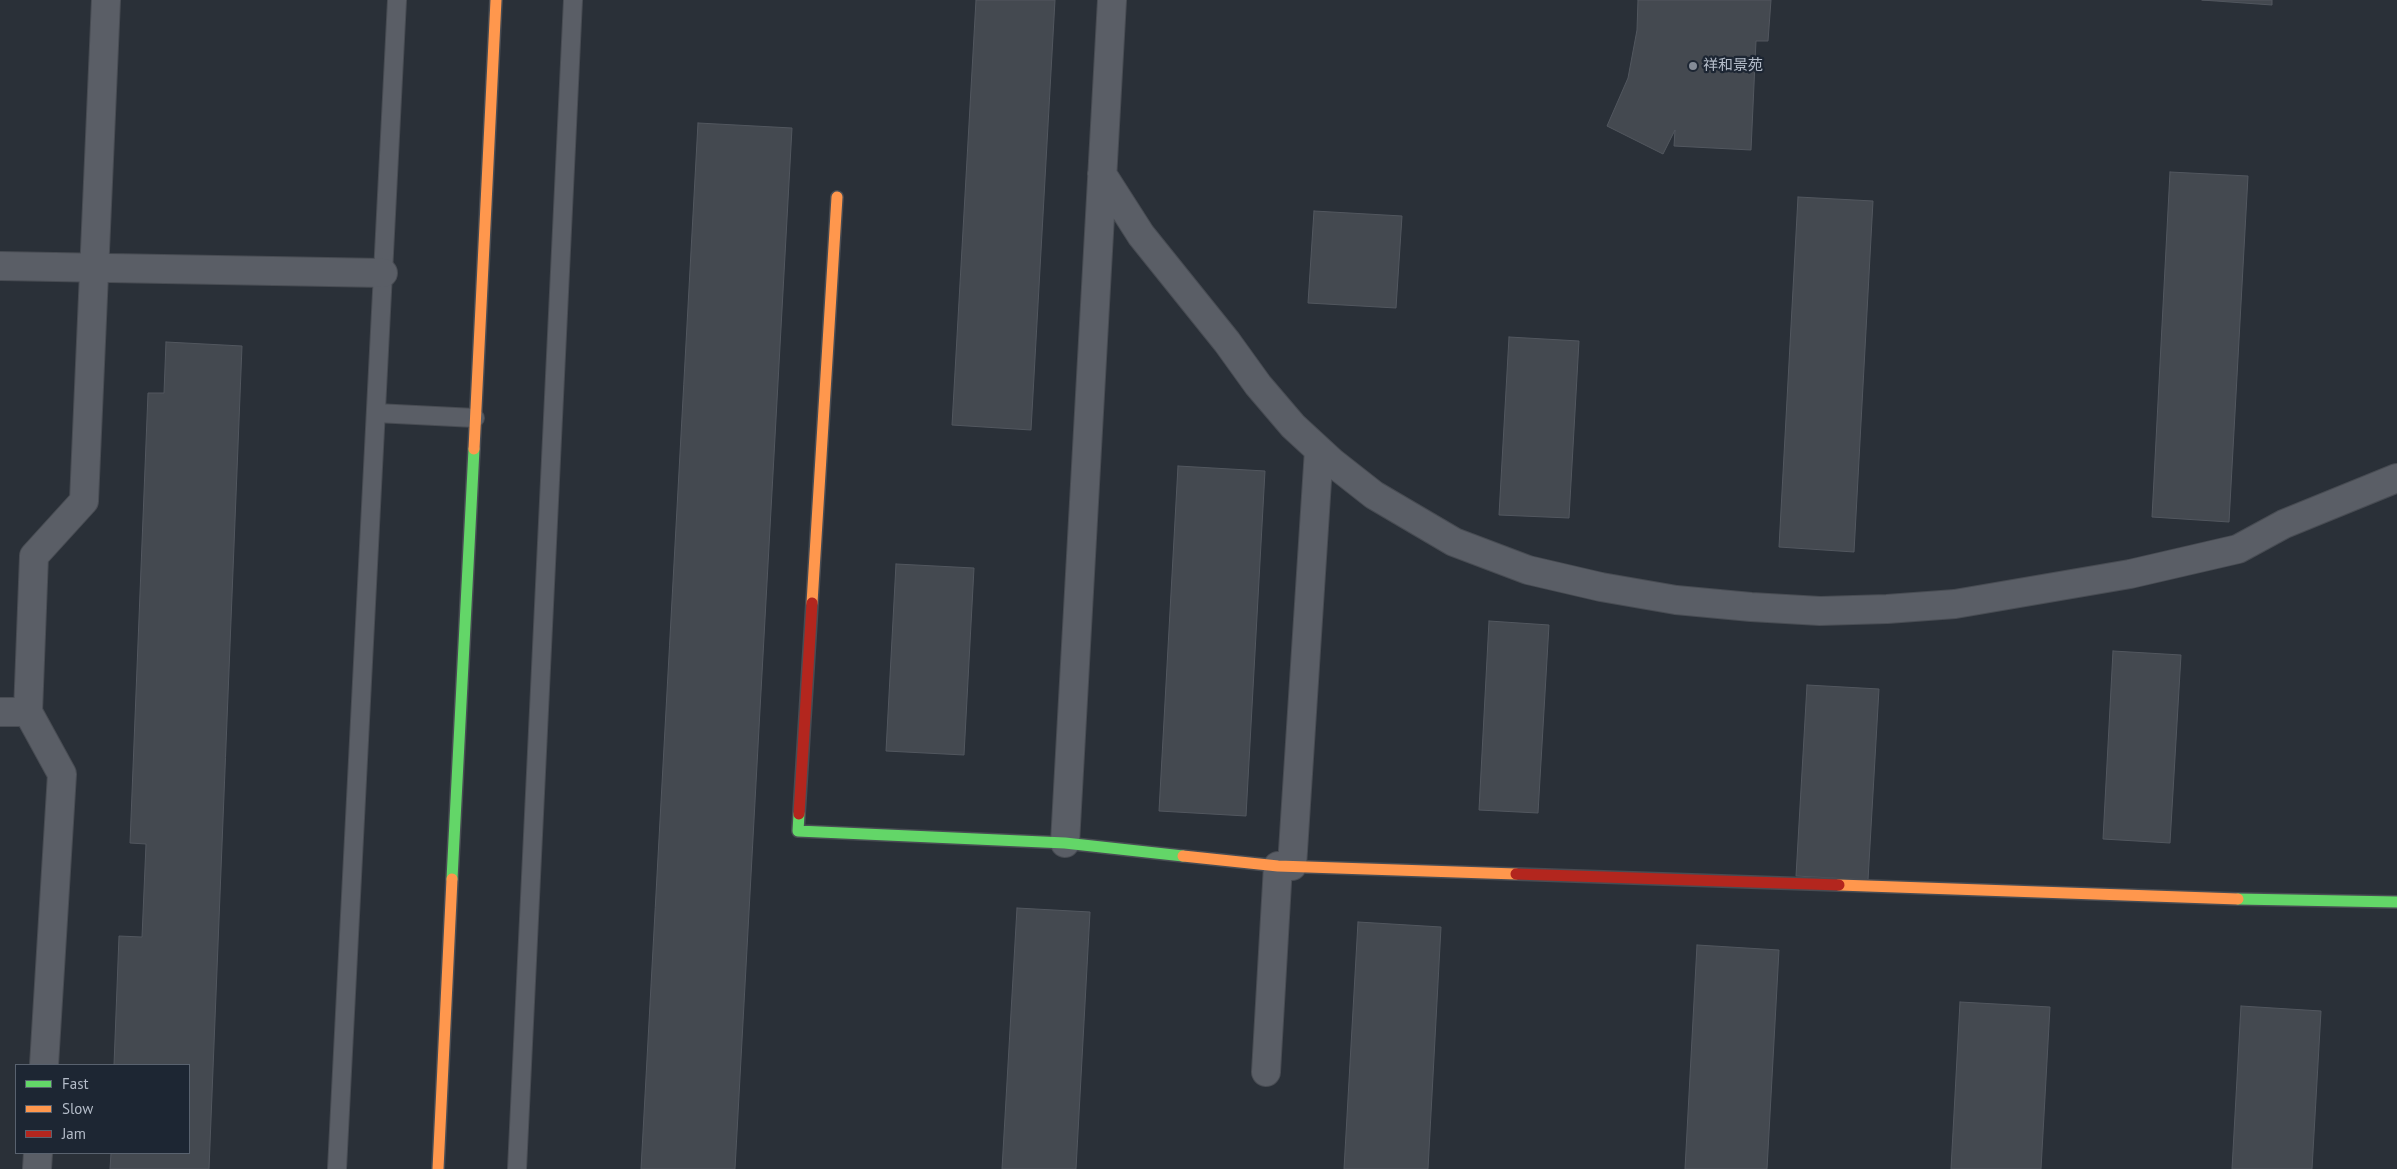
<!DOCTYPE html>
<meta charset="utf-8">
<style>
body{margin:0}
#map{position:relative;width:2397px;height:1169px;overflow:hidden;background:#2a3038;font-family:"PT Sans",sans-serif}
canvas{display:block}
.legend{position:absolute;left:15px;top:1064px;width:175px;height:90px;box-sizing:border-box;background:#1d2633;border:1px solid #59626f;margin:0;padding:6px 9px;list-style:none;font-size:15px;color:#b4bcc9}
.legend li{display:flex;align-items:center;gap:10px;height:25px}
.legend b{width:25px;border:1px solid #59626f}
</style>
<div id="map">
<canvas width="2397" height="1169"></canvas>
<ul class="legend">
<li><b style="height:6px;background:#63d668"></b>Fast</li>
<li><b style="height:6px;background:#ff974d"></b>Slow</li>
<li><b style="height:6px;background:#b3261e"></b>Jam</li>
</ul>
</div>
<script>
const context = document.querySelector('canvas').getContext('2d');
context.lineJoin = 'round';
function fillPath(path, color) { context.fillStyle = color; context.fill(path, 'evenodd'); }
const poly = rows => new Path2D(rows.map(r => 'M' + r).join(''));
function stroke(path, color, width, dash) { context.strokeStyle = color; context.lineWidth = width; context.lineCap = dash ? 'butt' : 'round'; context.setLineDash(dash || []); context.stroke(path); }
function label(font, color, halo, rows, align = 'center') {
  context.font = font + ' "PT Sans","Noto Sans SC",sans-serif'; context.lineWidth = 4.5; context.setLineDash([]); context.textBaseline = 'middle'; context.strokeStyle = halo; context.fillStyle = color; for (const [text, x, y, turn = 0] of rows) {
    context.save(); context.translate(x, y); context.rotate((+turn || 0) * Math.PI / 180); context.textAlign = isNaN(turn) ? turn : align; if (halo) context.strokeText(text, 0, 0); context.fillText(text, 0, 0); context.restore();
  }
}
const building = poly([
 [976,0,1055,0,1031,430,952,425,976,0],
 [1638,0,1771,0,1768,41,1756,41,1751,150,1674,146,1675,130,1663,154,1607,126,1628,78,1637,30,1638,0],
 [2202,0,2272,0,2272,5,2202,0],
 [698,123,792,128,759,728,735,1169,641,1169,698,123],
 [2170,172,2248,176,2229,522,2152,517,2170,172],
 [1798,197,1873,201,1854,552,1779,547,1798,197],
 [1314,211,1402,216,1396,308,1308,303,1314,211],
 [1509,337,1579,341,1569,518,1499,515,1509,337],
 [166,342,242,346,209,1169,110,1169,111,1153,189,1153,189,1065,114,1065,119,936,142,937,146,844,130,843,148,393,164,393,166,342],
 [1178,466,1265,471,1246,816,1159,811,1178,466],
 [896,564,974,568,964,755,886,751,896,564],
 [1489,621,1549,625,1538,813,1479,810,1489,621],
 [2113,651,2181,655,2170,843,2103,839,2113,651],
 [1807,685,1879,689,1868,880,1796,876,1807,685],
 [1017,908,1090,912,1076,1169,1002,1169,1017,908],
 [1358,922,1441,927,1428,1169,1344,1169,1358,922],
 [1697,945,1779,950,1767,1169,1685,1169,1697,945],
 [1960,1002,2050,1007,2041,1169,1951,1169,1960,1002],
 [2241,1006,2321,1011,2312,1169,2232,1169,2241,1006]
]);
const lane = poly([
 [376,413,475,418],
 [337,1169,397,0],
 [517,1169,573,0]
]);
const street = poly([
 [1102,174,1141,235,1227,342,1258,385,1293,426,1332,462,1374,495,1454,542,1528,570,1601,587,1676,600,1751,607,1820,611,1887,609,1955,604,2130,574,2238,549,2284,524,2397,478],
 [0,266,383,273],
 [0,712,28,712],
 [1065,843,1112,0],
 [1292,866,1319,450],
 [44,1065,62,774,28,712,34,556,84,501,106,0],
 [1266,1072,1278,866],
 [37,1169,38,1153]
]);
const fast = poly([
 [799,814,798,831,1065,843,1183,856],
 [452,879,474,449],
 [2238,899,2397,902]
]);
const slow = poly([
 [474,449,496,0],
 [812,603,837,197],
 [1183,856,1278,866,1516,874],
 [1839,885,2238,899],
 [438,1169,452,879]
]);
const jam = poly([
 [799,814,812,603],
 [1516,874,1839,885]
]);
const markers = [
 [1693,66,5,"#848b96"]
];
const poiNames = [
 ["祥和景苑",1703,66]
];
fillPath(building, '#444950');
stroke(building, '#52575f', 1);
stroke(lane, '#484c53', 20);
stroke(street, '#484c53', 30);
stroke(fast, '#484c53', 14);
stroke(slow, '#484c53', 14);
stroke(jam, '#484c53', 14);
stroke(lane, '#5a5e66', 18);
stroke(street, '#5a5e66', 28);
stroke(fast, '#63d668', 11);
stroke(slow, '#ff974d', 11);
stroke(jam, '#b3261e', 11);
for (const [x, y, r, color] of markers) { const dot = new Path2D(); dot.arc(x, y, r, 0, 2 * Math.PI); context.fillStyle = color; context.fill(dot); stroke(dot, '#1d2633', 2); }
label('15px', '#b4bcc9', '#1d2633', poiNames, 'left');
</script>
